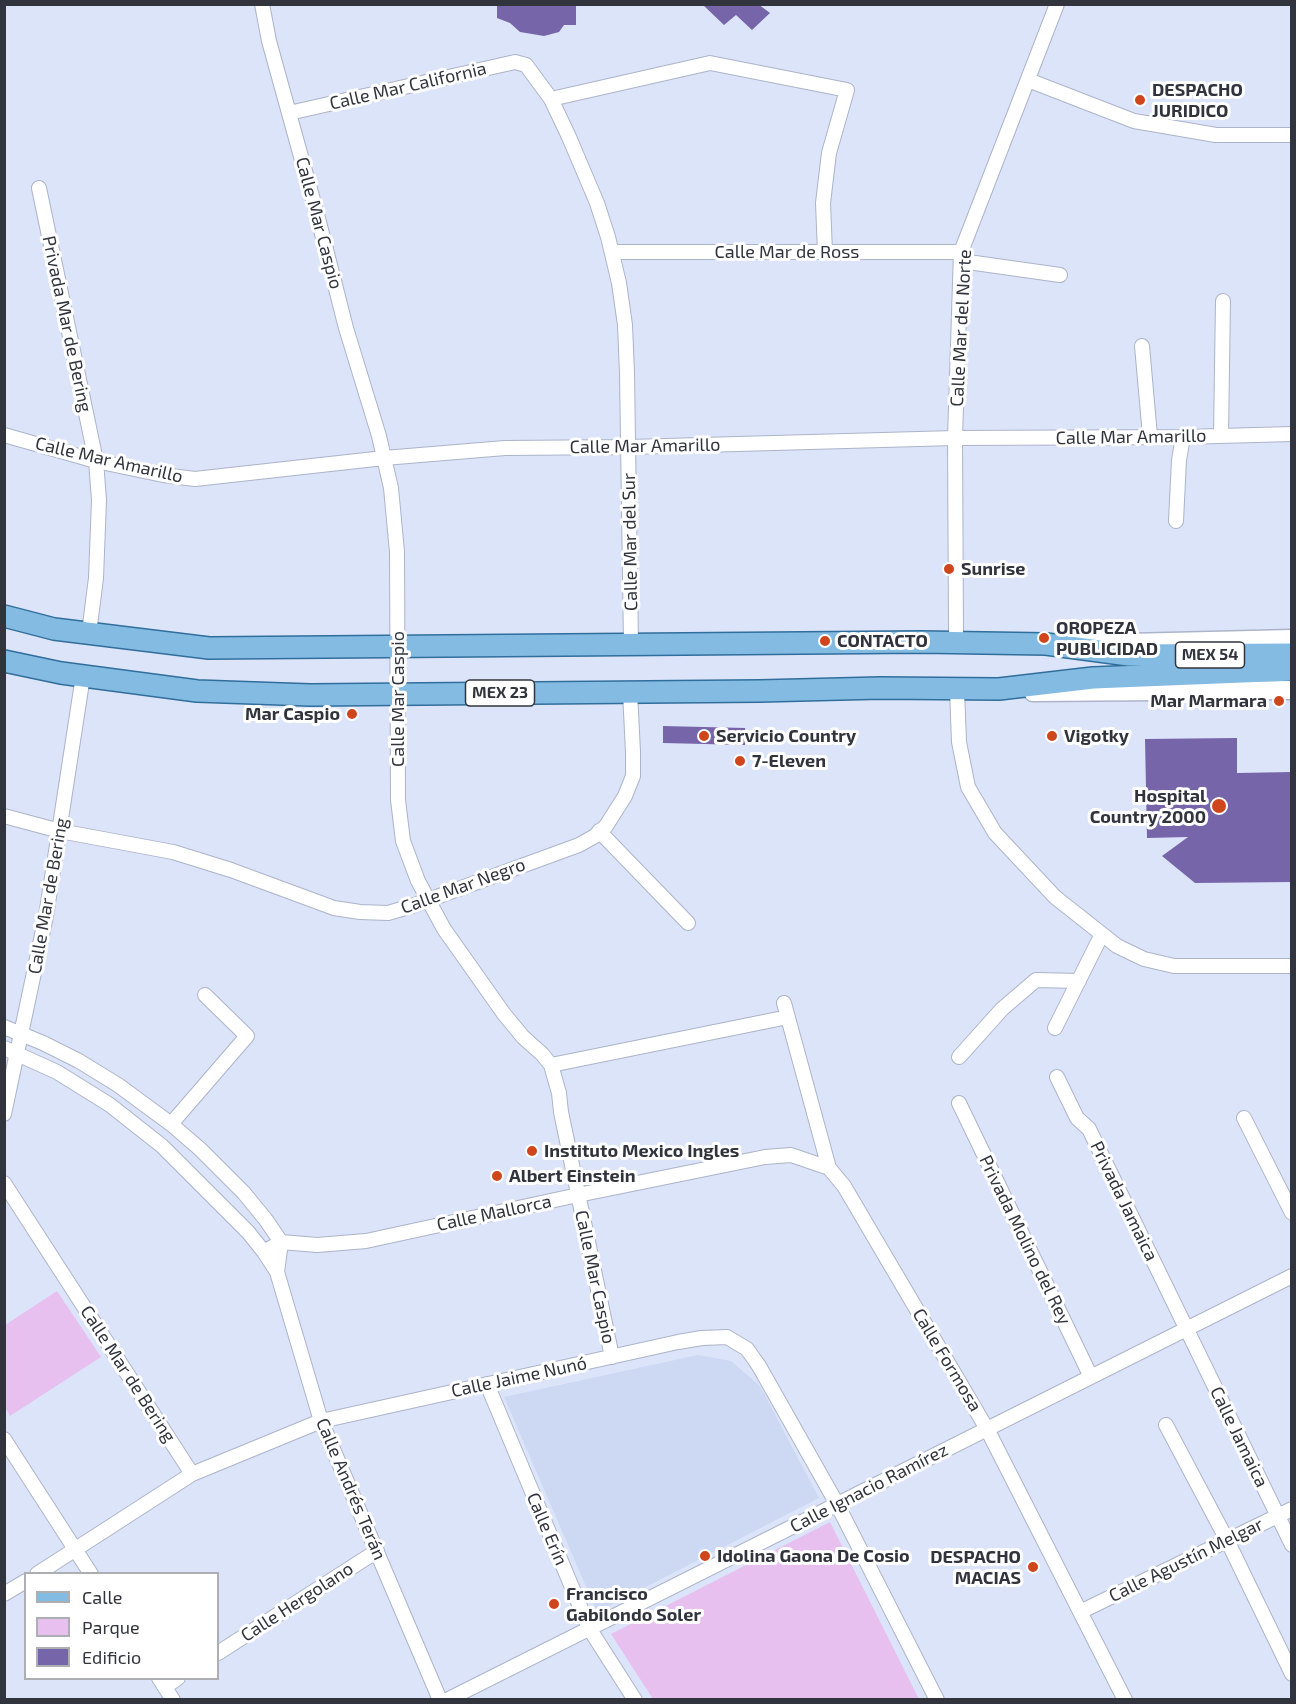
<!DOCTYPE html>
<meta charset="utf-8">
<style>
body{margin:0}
#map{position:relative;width:1296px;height:1704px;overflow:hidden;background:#dce4fa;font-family:"Exo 2",sans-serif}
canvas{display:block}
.frame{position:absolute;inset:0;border:6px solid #31343c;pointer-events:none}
.legend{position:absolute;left:24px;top:1572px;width:195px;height:108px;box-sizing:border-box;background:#fff;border:2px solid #adaeb1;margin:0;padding:8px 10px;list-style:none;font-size:18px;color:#31343c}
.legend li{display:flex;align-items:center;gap:12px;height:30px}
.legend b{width:30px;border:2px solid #adaeb1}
</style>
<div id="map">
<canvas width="1296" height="1704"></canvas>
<div class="frame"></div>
<ul class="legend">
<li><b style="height:8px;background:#83bbe2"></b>Calle</li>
<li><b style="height:16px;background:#e7c0ef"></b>Parque</li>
<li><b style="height:16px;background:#7765aa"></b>Edificio</li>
</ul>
</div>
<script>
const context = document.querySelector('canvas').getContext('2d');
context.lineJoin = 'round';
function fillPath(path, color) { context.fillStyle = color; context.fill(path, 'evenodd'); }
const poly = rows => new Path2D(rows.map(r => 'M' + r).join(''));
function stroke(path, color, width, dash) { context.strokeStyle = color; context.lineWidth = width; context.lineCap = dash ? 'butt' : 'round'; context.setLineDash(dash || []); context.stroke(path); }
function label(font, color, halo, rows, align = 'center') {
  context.font = font + ' "Exo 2",sans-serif'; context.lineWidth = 6; context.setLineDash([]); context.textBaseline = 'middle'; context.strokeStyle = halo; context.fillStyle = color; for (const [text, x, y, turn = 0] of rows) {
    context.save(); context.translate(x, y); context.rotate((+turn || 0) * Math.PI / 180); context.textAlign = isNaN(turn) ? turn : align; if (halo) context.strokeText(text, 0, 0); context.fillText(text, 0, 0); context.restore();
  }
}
const built = poly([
 [698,1355,731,1361,760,1386,819,1498,597,1612,504,1397]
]);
const green = poly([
 [57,1291,101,1357,10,1416,5,1407,5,1325],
 [830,1522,919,1699,653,1699,611,1634]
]);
const building = poly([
 [497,4,576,4,576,25,564,25,559,32,544,36,520,32,510,23,497,18],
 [702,4,758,4,770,13,752,30,736,15,724,25],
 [663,726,745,728,745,745,663,743],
 [1237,738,1237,773,1292,772,1292,882,1195,883,1162,856,1188,837,1147,838,1145,739]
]);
const street = poly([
 [262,4,269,41,318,218,346,328,379,436,391,488,397,552,398,800,403,841,418,881,444,929,504,1014,523,1037,542,1054,551,1065,559,1093,561,1112,612,1357],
 [1028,80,1134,121,1216,135,1292,135],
 [551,99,710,63,847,90,829,153,823,203,825,252],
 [289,113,515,62,526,65,551,99,569,137,597,203,608,237,619,283,625,325,627,373,631,644],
 [39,188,96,461,99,500,96,578,89,633],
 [612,252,961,252],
 [961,261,1060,275],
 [1142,346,1150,436],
 [4,435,96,461,163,475,195,479,384,458,505,448,629,447,955,438,1183,437,1292,434],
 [1221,435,1223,301],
 [1176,521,1179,460,1183,437],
 [956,633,955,438,961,252,1057,4],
 [957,690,959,742,968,787,995,833,1055,897,1117,946,1144,959,1174,966,1292,966],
 [4,816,60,831,173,852,231,870,334,908,360,912,388,913,412,906,579,845,595,836,606,826,625,796,633,776,633,752,630,692],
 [599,831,688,923],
 [784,1003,829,1168,844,1186,987,1429,1125,1700],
 [4,1027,43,1043,79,1061,118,1085,171,1124,200,1149,244,1193,266,1220,281,1242,277,1272],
 [1055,1028,1102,934],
 [4,1048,57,1072,110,1105,162,1146,248,1232,264,1252,277,1272,321,1421,440,1700],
 [959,1057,1002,1009,1036,980,1079,981],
 [551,1065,788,1017],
 [1057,1077,1077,1118,1089,1129,1292,1545],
 [959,1103,1091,1377],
 [4,1114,46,916,83,676],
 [1244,1118,1292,1213],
 [171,1124,247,1036,205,995],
 [4,1183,192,1474],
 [264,1252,281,1242,317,1245,366,1241,578,1195,765,1157,791,1155,829,1168],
 [487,1384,589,1628,635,1700],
 [1166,1425,1227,1540,1292,1674],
 [4,1439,91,1574],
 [37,1574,192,1474,321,1421,678,1342,702,1338,727,1337,747,1349,759,1366,837,1504,937,1700],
 [4,1594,26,1581],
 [1080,1612,1292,1509],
 [218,1653,377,1551],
 [159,1678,173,1700],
 [165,1687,178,1678],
 [447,1700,1292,1276]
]);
const secondary = poly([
 [1075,639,1128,643,1292,639],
 [1033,692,1292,690]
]);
const primary = poly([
 [4,616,54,629,209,648,921,642,1046,644,1129,655,1292,654],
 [4,661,61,673,197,691,310,695,760,691,880,688,999,689,1093,678,1292,670]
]);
const markers = [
 [1140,100,6,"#cf461d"],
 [949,569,6,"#cf461d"],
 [1044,638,6,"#cf461d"],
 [825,641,6,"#cf461d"],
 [1279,701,6,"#cf461d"],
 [352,714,6,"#cf461d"],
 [704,736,6,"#cf461d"],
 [1052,736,6,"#cf461d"],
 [740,761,6,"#cf461d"],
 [1219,806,8,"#cf461d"],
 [532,1151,6,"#cf461d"],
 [497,1176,6,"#cf461d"],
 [705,1556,6,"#cf461d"],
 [1033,1567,6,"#cf461d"],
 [554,1604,6,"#cf461d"]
];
const shields = [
 [1210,655,69],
 [500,693,69]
];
const shieldNames = [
 ["MEX 54",1210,655],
 ["MEX 23",500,693]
];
const streetNames = [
 ["Calle Mar California",408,86,-13],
 ["Calle Mar Caspio",319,223,75],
 ["Calle Mar de Ross",787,252],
 ["Privada Mar de Bering",67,324,78],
 ["Calle Mar del Norte",961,328,-87],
 ["Calle Mar Amarillo",1131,437,-1],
 ["Calle Mar Amarillo",645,446,-1],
 ["Calle Mar Amarillo",109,460,13],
 ["Calle Mar del Sur",630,542,-91],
 ["Calle Mar Caspio",398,699,-90],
 ["Calle Mar Negro",463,886,-20],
 ["Calle Mar de Bering",48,896,-80],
 ["Privada Jamaica",1124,1201,64],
 ["Calle Mallorca",494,1213,-12],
 ["Privada Molino del Rey",1025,1240,64],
 ["Calle Mar Caspio",595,1277,78],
 ["Calle Formosa",947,1360,59],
 ["Calle Mar de Bering",128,1374,57],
 ["Calle Jaime Nunó",519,1377,-12],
 ["Calle Jamaica",1239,1437,64],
 ["Calle Ignacio Ramírez",869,1488,-27],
 ["Calle Andrés Terán",351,1489,67],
 ["Calle Erín",547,1529,67],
 ["Calle Agustín Melgar",1186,1560,-26],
 ["Calle Hergolano",297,1602,-33]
];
const poiNames = [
 ["DESPACHO",1152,90],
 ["JURIDICO",1152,111],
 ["Sunrise",961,569],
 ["OROPEZA",1056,628],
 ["PUBLICIDAD",1056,649],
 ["CONTACTO",837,641],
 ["Mar Marmara",1267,701,"right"],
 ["Mar Caspio",340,714,"right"],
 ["Servicio Country",716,736],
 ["Vigotky",1064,736],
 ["7-Eleven",752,761],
 ["Hospital",1206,796,"right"],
 ["Country 2000",1206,817,"right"],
 ["Instituto Mexico Ingles",544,1151],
 ["Albert Einstein",509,1176],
 ["Idolina Gaona De Cosio",717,1556],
 ["DESPACHO",1021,1557,"right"],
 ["MACIAS",1021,1578,"right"],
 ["Francisco",566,1594],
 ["Gabilondo Soler",566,1615]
];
fillPath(built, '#cdd8f3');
fillPath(green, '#e7c0ef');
fillPath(building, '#7765aa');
stroke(street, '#acb4c9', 16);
stroke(secondary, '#acb4c9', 21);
stroke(primary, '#316e9b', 24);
stroke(street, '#fff', 14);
stroke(secondary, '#fff', 18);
stroke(primary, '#83bbe2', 21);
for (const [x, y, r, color] of markers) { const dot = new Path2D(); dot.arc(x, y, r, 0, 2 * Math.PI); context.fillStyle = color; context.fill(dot); stroke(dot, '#fff', 2); }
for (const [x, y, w] of shields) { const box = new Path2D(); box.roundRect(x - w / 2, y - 13, w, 26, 4.5); context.fillStyle = '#fff'; context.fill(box); stroke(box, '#31343c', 1.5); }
label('bold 16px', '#31343c', null, shieldNames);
label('18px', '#31343c', '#fff', streetNames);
label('bold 18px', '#31343c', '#fff', poiNames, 'left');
</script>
